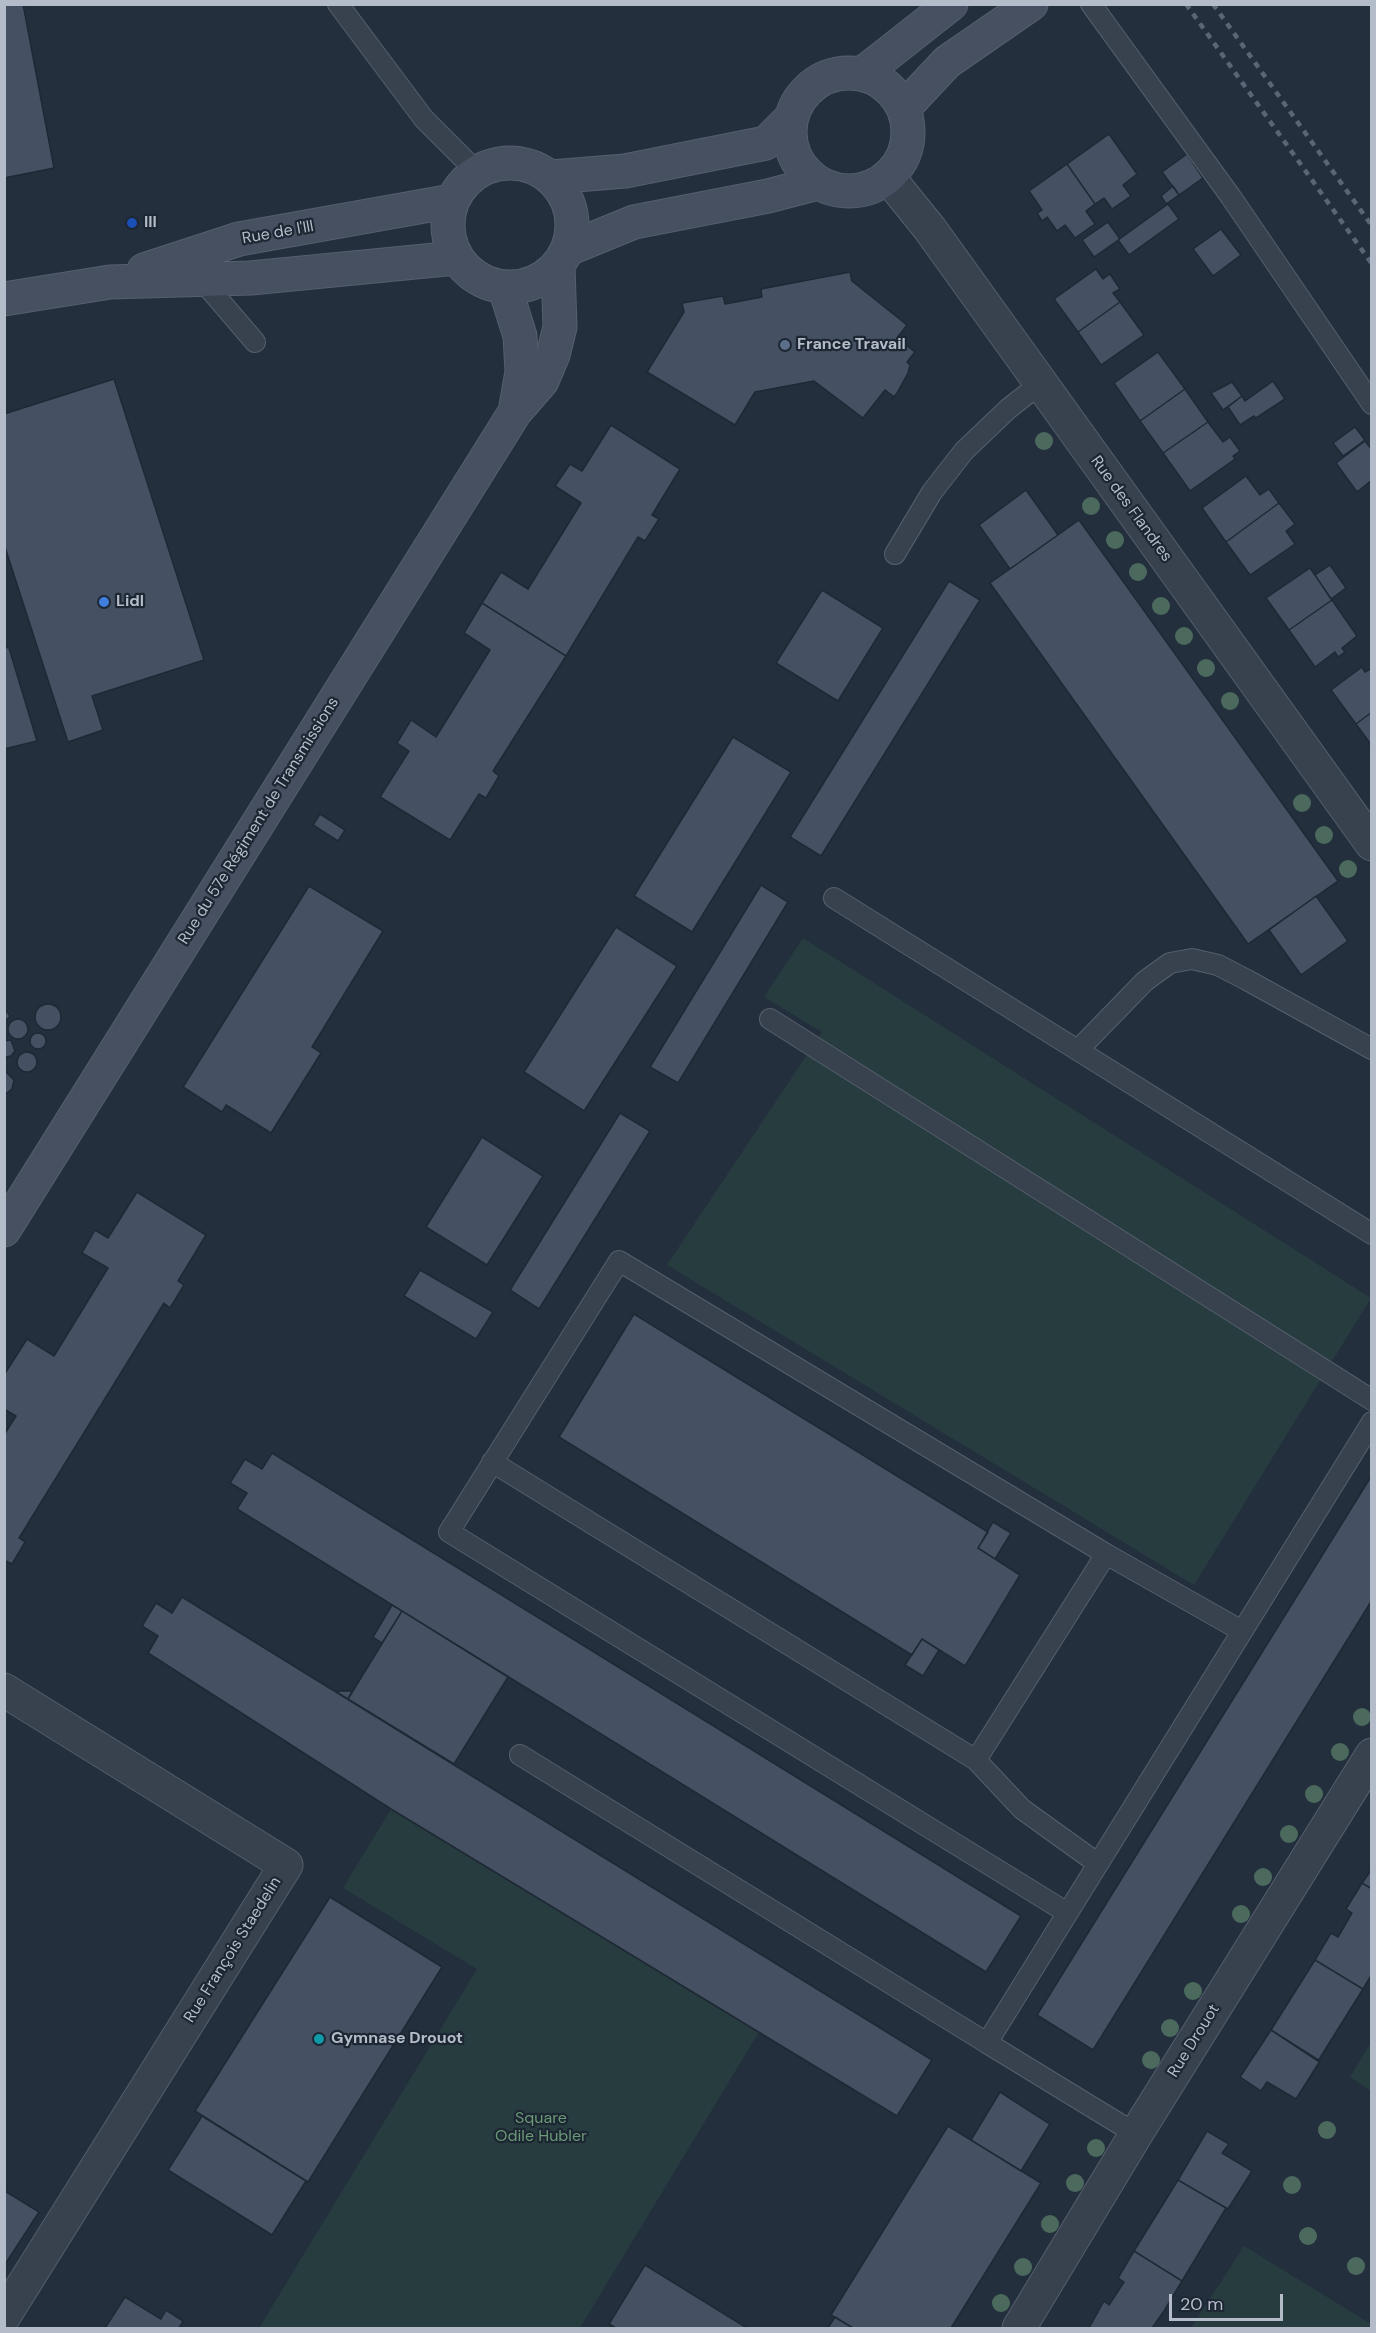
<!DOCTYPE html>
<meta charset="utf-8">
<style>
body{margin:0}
#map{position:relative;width:1376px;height:2333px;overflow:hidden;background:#242f3e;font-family:"DM Sans",sans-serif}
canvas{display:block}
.frame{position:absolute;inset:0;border:6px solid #b4bcc9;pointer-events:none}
.scale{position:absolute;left:1169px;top:2294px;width:114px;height:27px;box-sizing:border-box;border:3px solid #b4bcc9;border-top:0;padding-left:8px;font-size:18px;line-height:21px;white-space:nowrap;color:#b4bcc9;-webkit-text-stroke:4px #1d2633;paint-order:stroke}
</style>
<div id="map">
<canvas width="1376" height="2333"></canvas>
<div class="frame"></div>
<div class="scale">20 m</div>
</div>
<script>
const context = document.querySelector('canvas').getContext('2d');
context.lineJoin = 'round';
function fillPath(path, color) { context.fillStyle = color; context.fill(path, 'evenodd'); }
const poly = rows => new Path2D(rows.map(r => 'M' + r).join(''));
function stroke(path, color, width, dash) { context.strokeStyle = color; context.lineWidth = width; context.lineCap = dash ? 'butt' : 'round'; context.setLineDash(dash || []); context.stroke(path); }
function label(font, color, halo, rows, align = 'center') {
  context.font = font + ' "DM Sans",sans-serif'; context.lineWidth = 4.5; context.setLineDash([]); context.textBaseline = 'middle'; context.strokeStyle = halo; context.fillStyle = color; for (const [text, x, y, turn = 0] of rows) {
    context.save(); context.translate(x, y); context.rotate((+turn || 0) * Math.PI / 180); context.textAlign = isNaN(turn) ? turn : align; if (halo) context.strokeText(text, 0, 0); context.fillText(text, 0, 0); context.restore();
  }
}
const green = poly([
 [803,938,1371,1298,1194,1585,667,1265,822,1032,764,997],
 [391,1809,759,2032,580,2328,259,2328,477,1969,343,1888],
 [1371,2042,1371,2091,1350,2077],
 [1244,2246,1371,2324,1371,2328,1191,2328]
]);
const building = poly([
 [4,4,23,4,54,168,4,178,4,4],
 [1109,134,1137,174,1123,185,1131,196,1112,209,1104,198,1095,204,1067,164,1109,134],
 [1187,154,1203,178,1179,195,1162,172,1187,154],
 [1067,164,1095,204,1086,211,1095,224,1075,238,1065,225,1057,231,1047,217,1042,221,1037,213,1042,210,1029,191,1067,164],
 [1173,186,1179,195,1166,204,1161,196,1173,186],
 [1168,204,1179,219,1129,255,1118,240,1168,204],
 [1108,222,1120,239,1094,257,1082,240,1108,222],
 [1221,229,1241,255,1213,276,1193,249,1221,229],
 [1096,269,1103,279,1110,274,1120,289,1113,293,1120,302,1078,332,1054,299,1096,269],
 [850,272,852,281,907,325,897,338,915,352,907,362,910,365,908,373,897,393,892,399,893,396,885,390,863,418,814,381,755,392,735,425,647,372,684,312,682,303,723,296,725,304,762,297,761,289,850,272],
 [1120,302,1144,335,1101,365,1078,332,1120,302],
 [1158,352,1185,389,1140,421,1114,383,1158,352],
 [114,379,204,660,92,696,103,730,68,742,4,544,4,414,114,379],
 [1273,381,1285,399,1256,418,1254,416,1240,425,1228,407,1242,396,1245,401,1273,381],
 [1232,382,1242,396,1223,410,1211,393,1232,382],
 [1185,389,1208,422,1163,453,1140,421,1185,389],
 [1208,422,1223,442,1230,437,1240,451,1233,456,1235,459,1190,491,1163,453,1208,422],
 [611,425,680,469,652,515,659,519,645,541,638,537,566,656,482,603,501,572,528,589,581,503,555,486,570,464,582,471,611,425],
 [1355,427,1365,440,1343,456,1333,443,1355,427],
 [1365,441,1372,450,1372,480,1357,492,1336,463,1365,441],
 [1246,476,1260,495,1269,489,1279,503,1226,542,1202,508,1246,476],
 [1026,490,1058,535,1010,569,979,525,1026,490],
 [1279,503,1295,524,1286,531,1295,544,1250,575,1226,542,1279,503],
 [1079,520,1338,881,1248,944,990,583,1079,520],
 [1330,565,1346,588,1331,599,1315,575,1330,565],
 [1310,568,1332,600,1289,630,1266,598,1310,568],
 [949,581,980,600,821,856,790,837,949,581],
 [822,590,883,628,838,701,776,663,822,590],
 [1332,600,1357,636,1342,648,1345,652,1338,657,1335,652,1315,667,1289,630,1332,600],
 [482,603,566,656,493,771,499,776,486,798,479,794,450,840,380,797,409,751,397,743,411,720,436,737,490,650,464,633,482,603],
 [4,647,9,648,37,741,4,749,4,647],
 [1362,667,1365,672,1372,668,1372,712,1356,724,1331,690,1362,667],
 [1372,712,1372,746,1356,724,1372,712],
 [733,737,791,772,692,932,634,896,733,737],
 [320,814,345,830,338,841,313,825,320,814],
 [761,885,788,902,678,1083,650,1067,761,885],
 [309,886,383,931,312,1047,321,1053,271,1133,226,1105,222,1112,183,1087,309,886],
 [1316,896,1348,941,1301,975,1269,930,1316,896],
 [616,927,677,966,584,1111,524,1072,616,927],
 '35 1017a13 13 0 1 1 26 0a13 13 0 1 1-26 0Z',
 [4,1008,10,1016,4,1023,4,1008],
 '8 1029a10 10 0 1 1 20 0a10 10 0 1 1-20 0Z',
 '30 1041a8 8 0 1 1 16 0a8 8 0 1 1-16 0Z',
 [11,1040,15,1051,11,1056,5,1057,4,1041,11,1040],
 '17 1062a10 10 0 1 1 20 0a10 10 0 1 1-20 0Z',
 [4,1070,14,1080,12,1089,4,1095,4,1070],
 [620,1113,650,1131,539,1309,510,1290,620,1113],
 [482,1137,543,1176,487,1265,426,1227,482,1137],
 [137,1192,206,1235,178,1281,184,1285,170,1308,164,1303,19,1538,25,1542,12,1564,4,1560,4,1435,16,1416,4,1409,4,1375,27,1339,54,1356,108,1268,82,1253,95,1230,108,1238,137,1192],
 [420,1270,493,1312,476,1339,404,1296,420,1270],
 [634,1314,988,1532,978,1548,1020,1575,965,1666,922,1639,912,1655,559,1437,634,1314],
 [272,1453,1021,1916,986,1972,237,1509,247,1493,230,1483,245,1459,262,1469,272,1453],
 [1372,1475,1372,1600,1093,2050,1037,2015,1372,1475],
 [993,1522,1011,1533,995,1559,978,1548,993,1522],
 [182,1597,932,2060,897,2116,391,1809,148,1653,158,1636,142,1626,156,1603,172,1613,182,1597],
 [392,1605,402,1611,382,1643,373,1637,392,1605],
 [402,1611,508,1677,454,1764,348,1699,402,1611],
 [922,1639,939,1650,923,1676,905,1665,922,1639],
 [339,1691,352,1691,348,1699,338,1693,339,1691],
 [1372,1869,1372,1889,1362,1883,1372,1869],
 [1362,1883,1372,1889,1372,1974,1363,1989,1315,1960,1331,1933,1338,1937,1352,1913,1346,1909,1362,1883],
 [330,1897,442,1967,308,2182,195,2111,330,1897],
 [1315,1960,1363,1989,1318,2061,1271,2030,1315,1960],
 [1271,2030,1320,2061,1296,2099,1267,2082,1261,2091,1240,2077,1271,2030],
 [1000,2092,1050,2124,1021,2171,971,2140,1000,2092],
 [202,2116,306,2181,272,2235,168,2170,202,2116],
 [948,2126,1041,2183,951,2328,853,2328,831,2315,948,2126],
 [1207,2131,1229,2144,1222,2153,1252,2171,1228,2209,1178,2180,1207,2131],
 [1178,2180,1226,2208,1182,2281,1134,2251,1178,2180],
 [5,2191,39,2212,4,2266,4,2192,5,2191],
 [1134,2251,1182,2281,1164,2311,1152,2328,1089,2328,1104,2301,1109,2305,1124,2282,1118,2278,1134,2251],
 [645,2265,747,2328,616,2328,609,2324,645,2265],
 [125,2297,161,2319,166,2310,183,2321,179,2328,105,2328,125,2297],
 [835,2317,853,2328,828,2328,835,2317]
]);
const service = poly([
 [338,4,424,119,477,172],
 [1091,4,1231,197,1372,404],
 [201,279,255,342],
 [895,554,932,492,964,451,1008,409,1041,383],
 [834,898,1372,1234],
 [770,1019,1372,1400],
 [1078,1050,1145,981,1170,963,1192,959,1218,965,1247,980,1372,1049],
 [492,1462,976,1760,1106,1554,1242,1631],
 [520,1755,987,2043],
 [976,1760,1022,1809,1097,1863],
 [1066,1912,449,1532,619,1261,1106,1554],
 [1136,2134,987,2043,1372,1422]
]);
const minor = poly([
 [4,1690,286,1865,4,2316],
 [1019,2328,1136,2134,1372,1755]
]);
const tertiary = poly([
 [888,177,930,229,1372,844]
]);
const secondary = poly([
 '790 132a59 59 0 1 1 118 0a59 59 0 1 1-118 0Z',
 [862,74,951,4],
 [904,108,947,62,1031,4],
 '448 225a62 62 0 1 1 124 0a62 62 0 1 1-124 0Z',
 [551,177,625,171,766,143,791,118],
 [568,249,634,222,768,196,818,183],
 [144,270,239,239,452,201],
 [505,288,520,336,522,372,515,412],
 [4,299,110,282,251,278,456,258],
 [4,1230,515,412,542,381,553,355,560,327,558,266]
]);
const rail = poly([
 [1186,4,1372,264],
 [1213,4,1372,226]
]);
const trees = [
 [1044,441],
 [1091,506],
 [1115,540],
 [1138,572],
 [1161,606],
 [1184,636],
 [1206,668],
 [1230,701],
 [1302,803],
 [1324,835],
 [1348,869],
 [1362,1717],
 [1340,1752],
 [1314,1794],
 [1289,1834],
 [1263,1877],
 [1241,1914],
 [1193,1991],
 [1170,2028],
 [1151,2060],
 [1327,2130],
 [1096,2148],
 [1075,2183],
 [1292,2185],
 [1050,2224],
 [1308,2236],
 [1356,2266],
 [1023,2267],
 [1001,2303]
];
const markers = [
 [132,223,6,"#1a4fb4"],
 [785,345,6,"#5c6f8a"],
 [104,602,6,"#3f7fe0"],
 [319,2039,6,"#0f9aa8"]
];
const poiNames = [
 ["Ill",144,223],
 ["France Travail",797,345],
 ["Lidl",116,602],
 ["Gymnase Drouot",331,2039]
];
const streetNames = [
 ["Rue de l'Ill",278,233,-10],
 ["Rue des Flandres",1131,509,54],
 ["Rue du 57e Régiment de Transmissions",259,821,-58],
 ["Rue François Staedelin",233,1950,-58],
 ["Rue Drouot",1194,2041,-58]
];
const parkNames = [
 ["Square",541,2119],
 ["Odile Hubler",541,2137]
];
fillPath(green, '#263c3f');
fillPath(building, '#455162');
stroke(building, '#1f2835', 1.5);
stroke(service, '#565f6c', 22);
stroke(minor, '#565f6c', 35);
stroke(tertiary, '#565f6c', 35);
stroke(secondary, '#565f6c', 35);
stroke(service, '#38414e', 20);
stroke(minor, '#38414e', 33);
stroke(tertiary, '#38414e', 33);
stroke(secondary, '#465061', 33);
stroke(rail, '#5a6575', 4.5, [6, 6]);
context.fillStyle = '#4b6a5d';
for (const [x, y] of trees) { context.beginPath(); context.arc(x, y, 9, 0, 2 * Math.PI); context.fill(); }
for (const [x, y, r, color] of markers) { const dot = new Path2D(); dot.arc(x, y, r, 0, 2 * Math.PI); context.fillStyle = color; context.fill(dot); stroke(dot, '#1d2633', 2); }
label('bold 16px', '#b4bcc9', '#1d2633', poiNames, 'left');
label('16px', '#b4bcc9', '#1d2633', streetNames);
label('16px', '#6b9a76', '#1d2633', parkNames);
</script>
